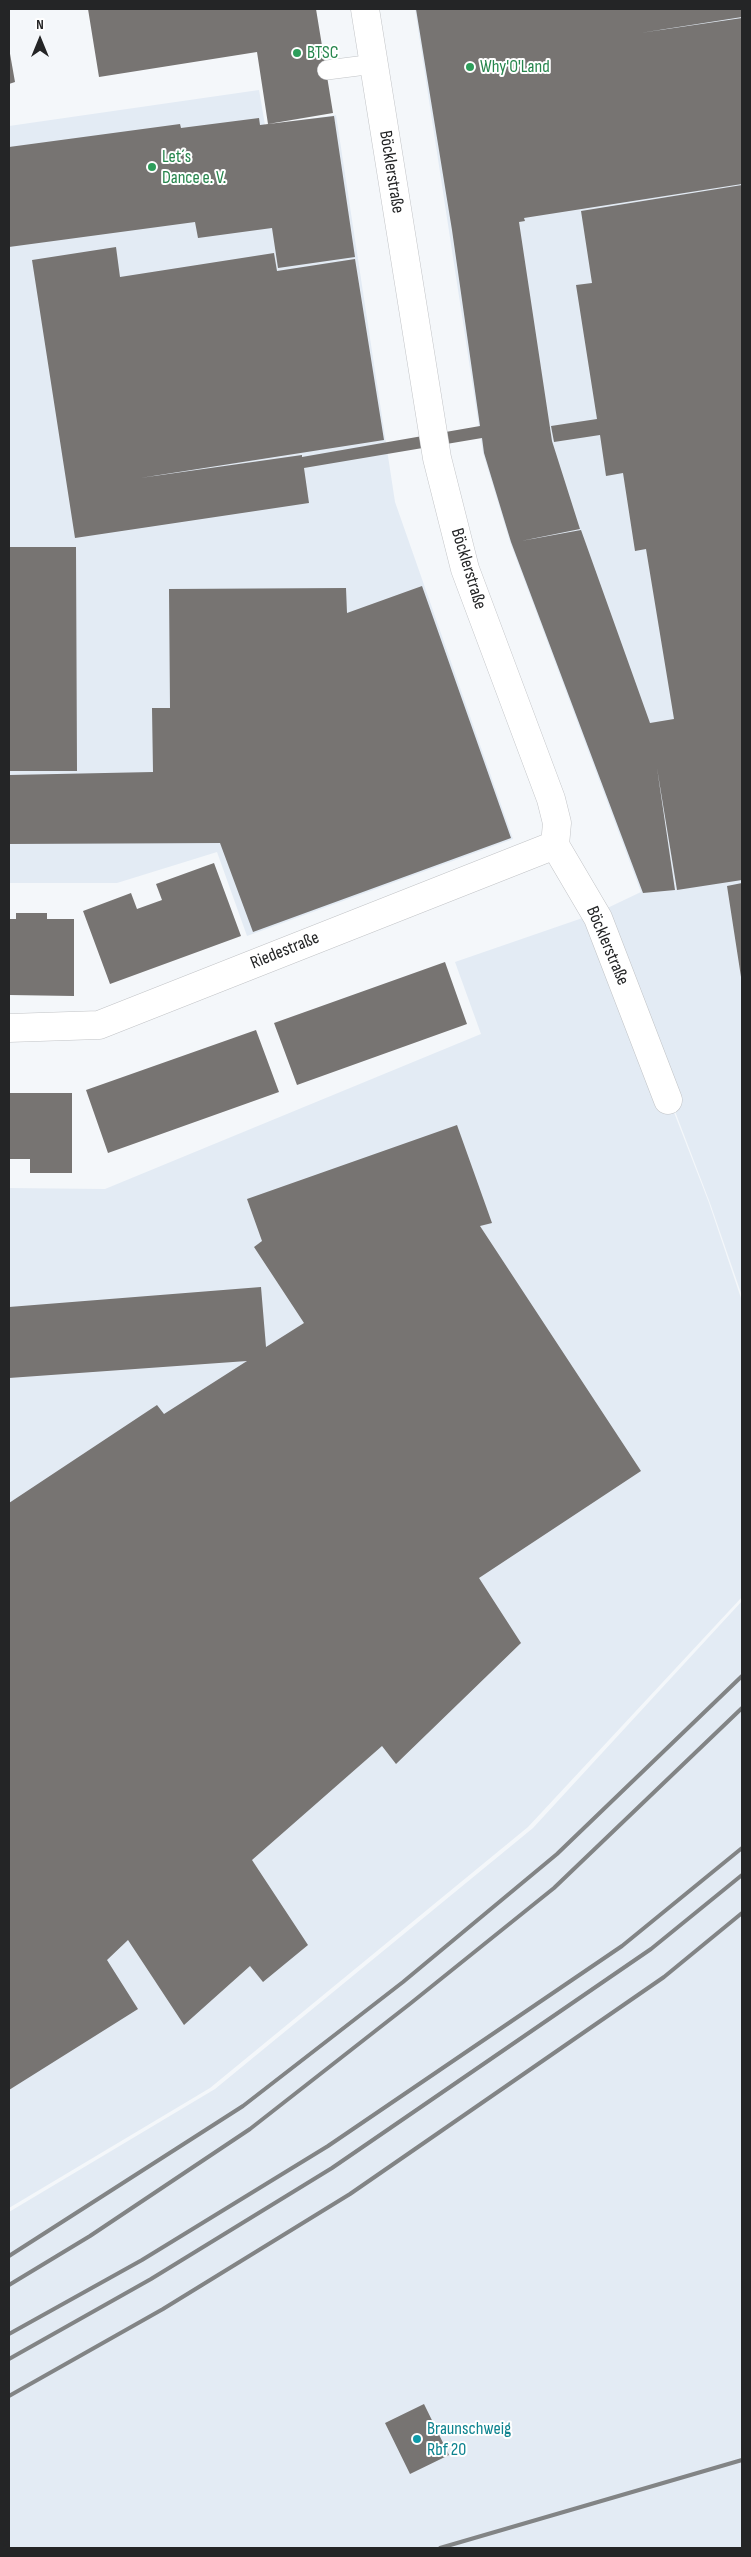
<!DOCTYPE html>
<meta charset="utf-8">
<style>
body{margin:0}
#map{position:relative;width:751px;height:2557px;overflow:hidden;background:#f4f7fa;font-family:"Sofia Sans Condensed",sans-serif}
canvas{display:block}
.frame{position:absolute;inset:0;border:10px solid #242526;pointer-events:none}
.north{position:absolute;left:15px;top:15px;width:50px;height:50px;-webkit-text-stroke:4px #fff;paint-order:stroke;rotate:0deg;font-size:14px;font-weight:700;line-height:20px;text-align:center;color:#242526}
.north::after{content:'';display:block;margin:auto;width:18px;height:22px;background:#242526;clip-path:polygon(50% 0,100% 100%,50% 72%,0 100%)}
</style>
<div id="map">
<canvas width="751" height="2557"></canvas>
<div class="frame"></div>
<div class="north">N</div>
</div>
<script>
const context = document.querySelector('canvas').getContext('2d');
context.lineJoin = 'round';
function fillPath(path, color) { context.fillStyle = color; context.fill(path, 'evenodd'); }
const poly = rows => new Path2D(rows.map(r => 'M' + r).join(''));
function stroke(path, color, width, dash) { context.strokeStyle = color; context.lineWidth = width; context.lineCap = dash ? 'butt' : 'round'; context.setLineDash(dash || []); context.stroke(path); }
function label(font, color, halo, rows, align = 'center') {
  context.font = font + ' "Sofia Sans Condensed",sans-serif'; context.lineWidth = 4; context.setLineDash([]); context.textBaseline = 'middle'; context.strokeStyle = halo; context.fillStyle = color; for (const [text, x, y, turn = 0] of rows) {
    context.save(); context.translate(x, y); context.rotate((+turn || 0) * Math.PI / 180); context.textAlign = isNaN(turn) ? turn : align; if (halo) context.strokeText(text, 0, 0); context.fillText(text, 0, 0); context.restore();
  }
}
const built = poly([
 [415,9,742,9,742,1296,710,1203,599,912,641,892,510,542,483,453],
 [259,90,265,125,336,115,395,502,513,839,247,936,217,852,117,883,9,883,9,126],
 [597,913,709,1203,742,1301,742,1597,528,1827,210,2088,9,2208,9,1188,105,1189,481,1034,455,962],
 [742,1601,742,2548,9,2548,9,2212,215,2089,533,1828]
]);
const building = poly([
 [88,9,316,9,333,113,268,124,257,52,99,77],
 [416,9,742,9,742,17,640,33,742,18,742,184,524,218,525,221,519,222,552,441,580,529,521,541,581,530,650,723,674,719,646,549,635,551,623,473,606,476,600,435,554,442,551,426,597,419,576,285,592,283,581,211,742,185,742,880,677,890,657,768,675,890,643,893,511,542,484,453,482,438,304,468,309,503,75,538,32,260,116,247,120,277,274,253,277,271,355,259,384,440,140,478,302,455,302,457,480,426,452,230],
 [9,48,15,82,9,84],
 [334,116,355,257,278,268,272,228,198,238,195,222,9,247,9,147,180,124,181,128,259,118,260,125],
 [9,547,76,547,77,771,9,771],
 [422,586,511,838,253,932,220,843,9,844,9,775,153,772,152,708,170,708,169,589,346,588,347,613],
 [214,863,241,936,110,984,83,911,131,893,137,909,162,900,156,884],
 [742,883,742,977,741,977,727,886],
 [16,913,47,913,47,919,74,919,74,996,9,995,9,919,16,919],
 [445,962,467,1024,297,1085,274,1023],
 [256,1030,279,1092,108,1153,86,1090],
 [9,1093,72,1093,72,1173,30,1173,30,1159,9,1159],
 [457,1125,492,1223,480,1226,641,1471,479,1578,521,1643,396,1764,382,1746,252,1860,308,1945,263,1982,250,1966,184,2025,128,1940,107,1960,138,2009,9,2090,9,1503,157,1405,164,1414,247,1361,9,1378,9,1307,261,1287,266,1347,304,1323,254,1247,262,1241,247,1199],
 [424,2404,449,2455,410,2474,385,2423]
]);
const service = poly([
 [327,70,374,64]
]);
const minor = poly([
 [365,9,437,458,465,569,551,799,557,823,555,845,598,918,668,1100],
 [9,1028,99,1025,555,845]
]);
const rail = poly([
 [9,2256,243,2106,403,1982,557,1854,742,1676],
 [9,2285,90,2236,250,2129,411,2003,554,1888,742,1708],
 [9,2334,142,2260,328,2146,622,1946,742,1848],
 [9,2359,151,2279,332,2168,651,1949,742,1875],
 [9,2396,163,2309,350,2194,664,1977,742,1913],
 [440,2548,742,2460]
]);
const markers = [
 [297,53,5,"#2e9e5b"],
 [470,67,5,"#2e9e5b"],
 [152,167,5,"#2e9e5b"],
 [417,2439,5,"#0f9aa8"]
];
const leisureNames = [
 ["BTSC",307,53],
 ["Why'O'Land",480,67],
 ["Let´s",162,157],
 ["Dance e. V.",162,178]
];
const streetNames = [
 ["Böcklerstraße",391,172,81],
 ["Böcklerstraße",468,569,73],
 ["Böcklerstraße",607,946,67],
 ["Riedestraße",285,951,-22]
];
const cultureNames = [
 ["Braunschweig",427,2429],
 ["Rbf 20",427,2450]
];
fillPath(built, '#e3ebf4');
fillPath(building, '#777472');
stroke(service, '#c1c3c6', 20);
stroke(minor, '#c1c3c6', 29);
stroke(service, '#fff', 19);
stroke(minor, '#fff', 28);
stroke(rail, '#828485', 4);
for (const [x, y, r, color] of markers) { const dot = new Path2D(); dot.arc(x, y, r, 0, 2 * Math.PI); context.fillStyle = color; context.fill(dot); stroke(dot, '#fff', 2); }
label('18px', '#27864d', '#fff', leisureNames, 'left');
label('18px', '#242526', '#fff', streetNames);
label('18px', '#0d838f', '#fff', cultureNames, 'left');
</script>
